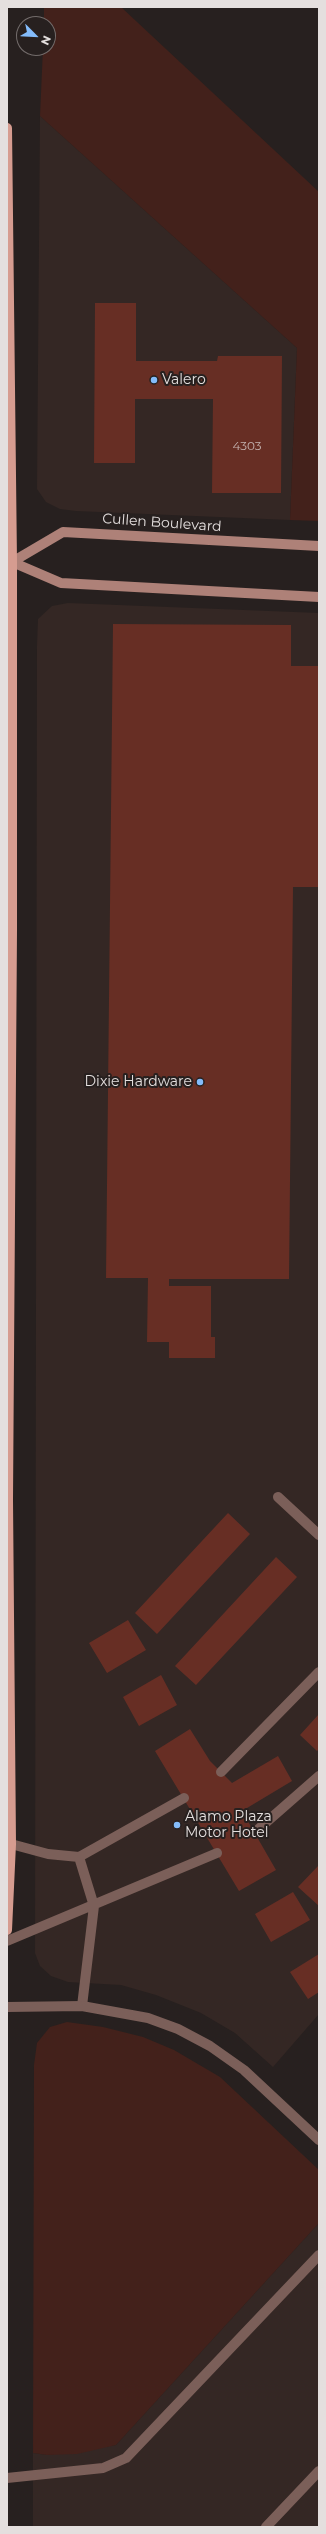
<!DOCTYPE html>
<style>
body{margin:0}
#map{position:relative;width:326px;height:2534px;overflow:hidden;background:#27201f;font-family:Montserrat,sans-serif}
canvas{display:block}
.frame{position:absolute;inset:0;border:8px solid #e4dfde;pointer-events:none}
.north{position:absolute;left:16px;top:16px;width:40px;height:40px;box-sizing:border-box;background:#27201f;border:1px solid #736c6b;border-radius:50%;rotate:114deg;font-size:11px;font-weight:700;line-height:16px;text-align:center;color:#e4dfde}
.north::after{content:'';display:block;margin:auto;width:14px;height:18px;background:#84bcfb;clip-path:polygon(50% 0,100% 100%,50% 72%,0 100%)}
</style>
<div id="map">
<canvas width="326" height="2534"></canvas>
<div class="frame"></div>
<div class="north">N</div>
</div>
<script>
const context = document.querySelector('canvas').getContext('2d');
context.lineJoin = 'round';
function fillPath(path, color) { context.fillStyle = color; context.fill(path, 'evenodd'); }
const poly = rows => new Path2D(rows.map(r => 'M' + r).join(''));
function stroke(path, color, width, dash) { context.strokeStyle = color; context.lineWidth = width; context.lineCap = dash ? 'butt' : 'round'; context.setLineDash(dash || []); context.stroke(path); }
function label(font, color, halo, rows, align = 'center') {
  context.font = font + ' Montserrat,sans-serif'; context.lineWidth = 4; context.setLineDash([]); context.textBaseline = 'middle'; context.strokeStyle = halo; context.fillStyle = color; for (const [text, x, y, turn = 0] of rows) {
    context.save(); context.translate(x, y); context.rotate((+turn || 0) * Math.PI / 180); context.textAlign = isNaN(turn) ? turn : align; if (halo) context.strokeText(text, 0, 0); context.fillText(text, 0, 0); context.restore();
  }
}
const built = poly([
 [40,116,297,348,290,520,76,511,60,509,46,502,37,489],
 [68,603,319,613,319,2014,273,2067,235,2033,201,2013,156,1995,121,1985,68,1982,51,1976,40,1966,35,1953,37,646,38,619,52,606],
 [319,2223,319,2527,33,2527,33,2453,47,2455,116,2445]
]);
const green = poly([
 [44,7,121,7,319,192,319,521,290,520,297,348,40,116,43,48,48,48,48,24,44,24],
 [67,2022,103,2027,143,2037,174,2050,220,2077,319,2170,319,2223,116,2445,77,2454,47,2455,33,2453,34,2065,37,2043,50,2027]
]);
const building = poly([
 [95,303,136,303,136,361,217,361,218,356,282,356,281,493,212,493,213,399,135,399,135,463,94,463],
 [113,624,291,625,291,666,319,666,319,887,293,887,289,1279,169,1279,169,1286,211,1286,211,1337,215,1337,215,1358,169,1358,169,1342,147,1342,148,1278,106,1278],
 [228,1513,250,1534,157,1634,135,1613],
 [276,1557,297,1577,196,1685,175,1666],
 [128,1620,146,1650,107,1673,89,1643],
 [161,1675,177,1705,139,1726,123,1697],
 [319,1714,319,1749,317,1751,300,1735],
 [190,1729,210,1761,232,1783,278,1756,292,1781,242,1811,276,1870,239,1891,155,1751],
 [319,1865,319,1906,298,1887],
 [293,1892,310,1920,271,1942,255,1914],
 [319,1954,319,1992,308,1999,290,1972]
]);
const lane = poly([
 [278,1497,319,1535],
 [221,1772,319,1672],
 [254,1833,319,1776],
 [11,1844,48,1854,79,1857,184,1798],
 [79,1857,94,1906,82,2006],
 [7,1941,217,1853],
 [7,2478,103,2468,126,2458,319,2255],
 [266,2527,319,2471]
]);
const street = poly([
 [7,2007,82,2006,148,2018,178,2029,210,2046,244,2070,319,2140]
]);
const secondary = poly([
 [12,562,63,532,319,546],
 [12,562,61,583,319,597]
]);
const primary = poly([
 [7,128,12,562,12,930,8,1500,11,1844,7,1930]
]);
const markers = [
 [154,380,4,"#84bcfb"],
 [200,1082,4,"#84bcfb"],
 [177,1825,4,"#84bcfb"]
];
const numberNames = [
 ["4303",247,446]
];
const poiNames = [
 ["Valero",162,380],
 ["Dixie Hardware",192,1082,"right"],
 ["Alamo Plaza",185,1817],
 ["Motor Hotel",185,1833]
];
const streetNames = [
 ["Cullen Boulevard",162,523,4]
];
fillPath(built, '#342724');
fillPath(green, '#43211b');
fillPath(building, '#672e24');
stroke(lane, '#7b5f59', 10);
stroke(street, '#7b5f59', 10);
stroke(secondary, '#ae8178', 10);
stroke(primary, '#d69c90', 10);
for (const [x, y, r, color] of markers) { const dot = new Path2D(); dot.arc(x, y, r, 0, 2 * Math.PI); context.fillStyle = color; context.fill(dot); stroke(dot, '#27201f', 1.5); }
label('12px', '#c5b3b0', null, numberNames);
label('14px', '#e4dfde', '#27201f', poiNames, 'left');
label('14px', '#e4dfde', '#27201f', streetNames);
</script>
